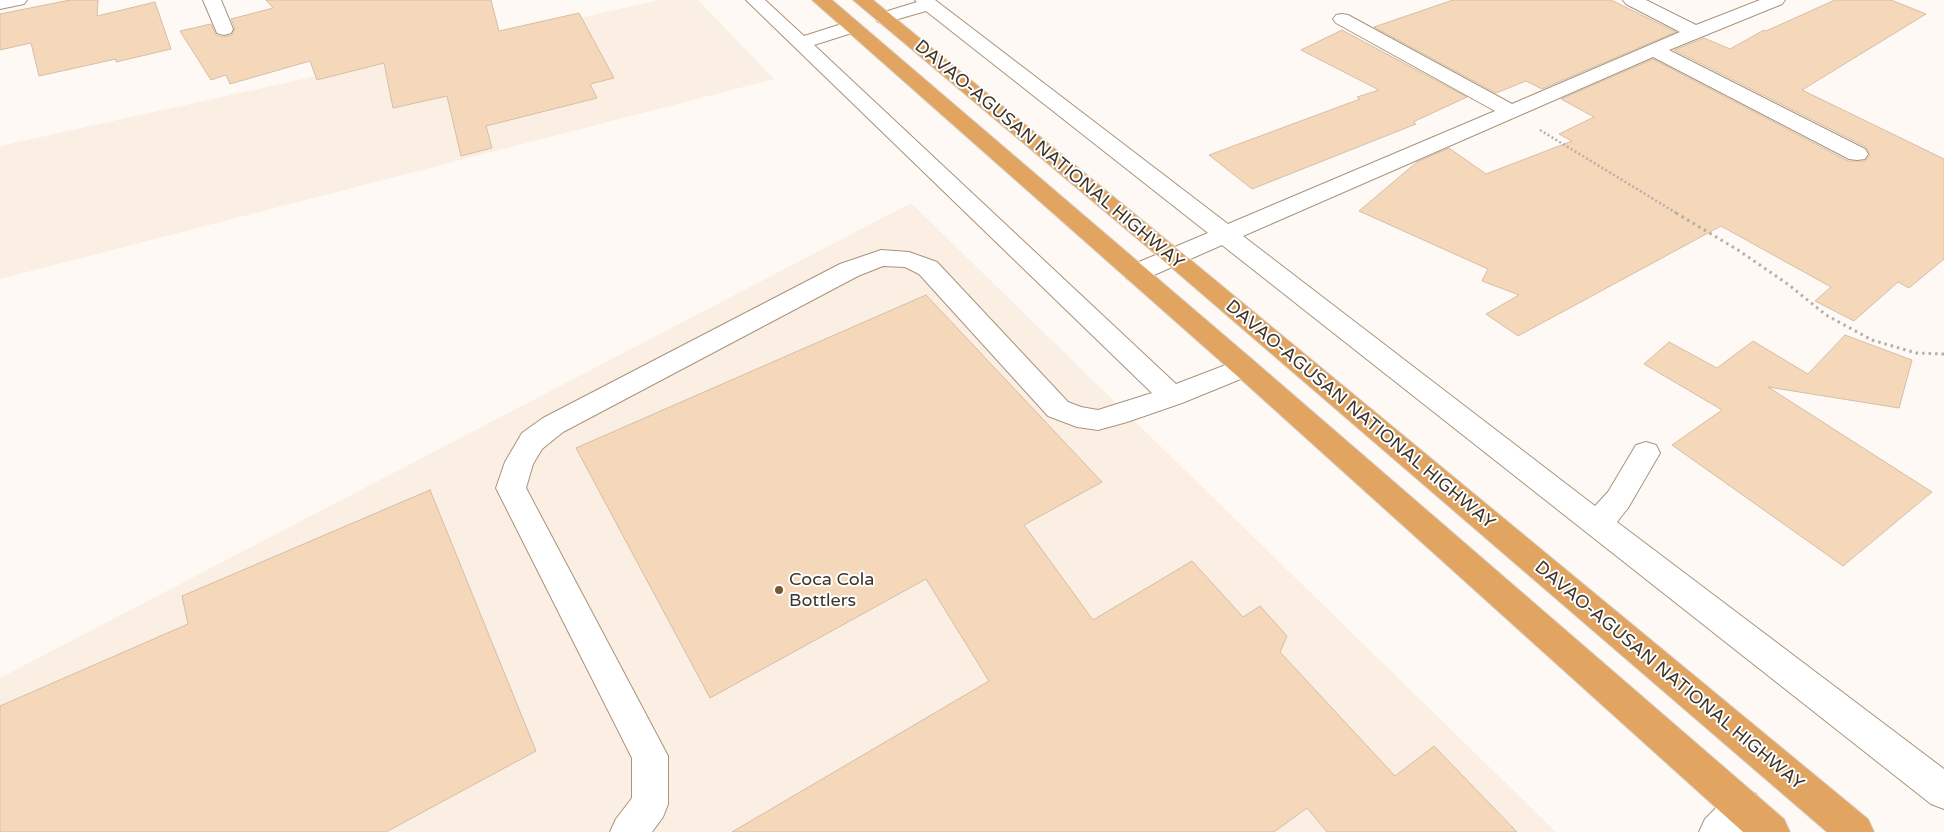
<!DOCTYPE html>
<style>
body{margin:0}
canvas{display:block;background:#fef9f4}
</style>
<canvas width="1944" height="832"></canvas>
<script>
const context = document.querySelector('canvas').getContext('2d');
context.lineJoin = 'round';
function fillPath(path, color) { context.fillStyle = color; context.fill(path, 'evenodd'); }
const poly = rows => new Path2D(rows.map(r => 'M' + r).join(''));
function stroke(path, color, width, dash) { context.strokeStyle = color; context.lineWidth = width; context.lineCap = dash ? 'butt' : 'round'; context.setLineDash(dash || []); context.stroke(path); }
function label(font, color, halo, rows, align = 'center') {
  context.font = font + ' "Varela Round",sans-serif'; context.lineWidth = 4; context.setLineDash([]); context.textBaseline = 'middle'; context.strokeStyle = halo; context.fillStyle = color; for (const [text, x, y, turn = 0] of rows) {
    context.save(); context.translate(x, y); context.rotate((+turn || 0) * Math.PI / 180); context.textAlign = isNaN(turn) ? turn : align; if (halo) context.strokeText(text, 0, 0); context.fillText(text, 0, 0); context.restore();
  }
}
const built = poly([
 [660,0,698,0,774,79,0,279,0,146],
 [911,203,1556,832,0,832,0,678]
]);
const building = poly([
 [70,0,98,0,97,16,155,2,171,49,116,62,116,59,39,76,31,43,0,50,0,14,70,0],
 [266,0,491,0,499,31,579,13,614,78,590,84,597,98,486,126,492,148,461,156,447,96,393,108,384,63,317,80,310,61,230,84,226,75,211,80,180,31,211,24,216,35,223,37,232,35,235,28,231,19,273,8,266,0],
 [1453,0,1611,0,1676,32,1542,89,1526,81,1496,93,1374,27,1453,0],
 [1835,0,1891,0,1926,14,1802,90,1944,159,1944,259,1909,288,1898,282,1854,321,1815,301,1831,287,1721,226,1518,336,1486,314,1519,295,1482,281,1488,269,1359,211,1417,162,1449,148,1486,174,1572,141,1559,134,1594,117,1561,99,1653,59,1848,161,1865,161,1870,155,1866,147,1674,50,1704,38,1730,49,1764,30,1766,31,1835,0],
 [1342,30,1467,97,1413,122,1416,124,1252,189,1209,155,1360,99,1357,97,1379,90,1301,50,1342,30],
 [926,295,1102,482,1024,525,1093,620,1192,561,1243,617,1260,606,1287,636,1280,652,1395,776,1434,746,1517,832,1327,832,1307,808,1274,832,732,832,989,681,926,579,710,698,576,448,926,295],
 [1845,335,1912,360,1899,408,1768,387,1932,492,1843,566,1672,445,1722,410,1644,364,1669,342,1717,368,1753,341,1808,374,1845,335],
 [430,490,536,751,386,832,0,832,0,706,188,624,182,596,430,490]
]);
const pathFar1 = poly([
 [1540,130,1678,214]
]);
const path = poly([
 [1676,213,1738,250,1789,285,1826,315,1872,340,1916,353,1944,354]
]);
const minor = poly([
 [0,0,27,0,24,4,0,9,0,0],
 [203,0,221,0,233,29,231,33,224,35,217,33,203,0],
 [746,0,765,0,804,36,851,21,858,23,860,27,858,31,814,45,1176,384,1244,358,1253,360,1257,367,1253,374,1182,403,1127,422,1098,430,1077,427,1048,416,919,274,905,267,883,266,858,276,563,432,542,449,533,464,526,488,668,756,668,804,663,817,652,832,610,832,616,819,632,798,632,758,496,488,505,462,522,433,543,418,840,264,881,250,909,252,937,262,1068,402,1081,407,1098,410,1152,393,746,0],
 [915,0,935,0,1228,224,1495,111,1336,23,1333,19,1336,15,1342,14,1348,15,1512,104,1680,32,1626,4,1623,0,1646,0,1696,25,1760,0,1785,0,1782,4,1669,50,1865,149,1868,154,1865,159,1857,160,1849,159,1653,57,1243,236,1595,506,1608,492,1636,445,1646,442,1656,445,1660,453,1628,508,1617,522,1944,769,1944,809,1931,804,1222,245,1145,279,1136,281,1127,279,1124,273,1127,267,1208,233,926,11,884,23,878,22,875,18,878,14,917,2,915,0],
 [1743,789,1756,794,1761,807,1756,820,1744,832,1699,832,1705,819,1730,794,1743,789]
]);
const highway = poly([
 [812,0,832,0,1253,360,1784,819,1790,832,1743,832,1235,374,812,0],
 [853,0,873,0,1181,252,1868,819,1874,832,1827,832,1165,262,853,0]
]);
const markers = [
 [779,590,5,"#78562e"]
];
const streetNames = [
 ["DAVAO-AGUSAN NATIONAL HIGHWAY",1049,155,40],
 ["DAVAO-AGUSAN NATIONAL HIGHWAY",1360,415,40],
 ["DAVAO-AGUSAN NATIONAL HIGHWAY",1669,676,40]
];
const poiNames = [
 ["Coca Cola",789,580],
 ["Bottlers",789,601]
];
fillPath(built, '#fbefe3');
fillPath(building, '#f5d8ba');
stroke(building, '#d5bea7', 1);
stroke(minor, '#a9947d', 2);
stroke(highway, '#d8d6d4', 2);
stroke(pathFar1, '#b5afa8', 2.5, [2, 2.5]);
stroke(path, '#b5afa8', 3, [2.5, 4]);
fillPath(minor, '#fff');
fillPath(highway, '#e1a561');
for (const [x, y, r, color] of markers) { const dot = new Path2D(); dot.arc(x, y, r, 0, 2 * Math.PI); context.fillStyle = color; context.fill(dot); stroke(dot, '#fff', 2); }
label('18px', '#3d342a', '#fff', streetNames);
label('18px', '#3d342a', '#fff', poiNames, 'left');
</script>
